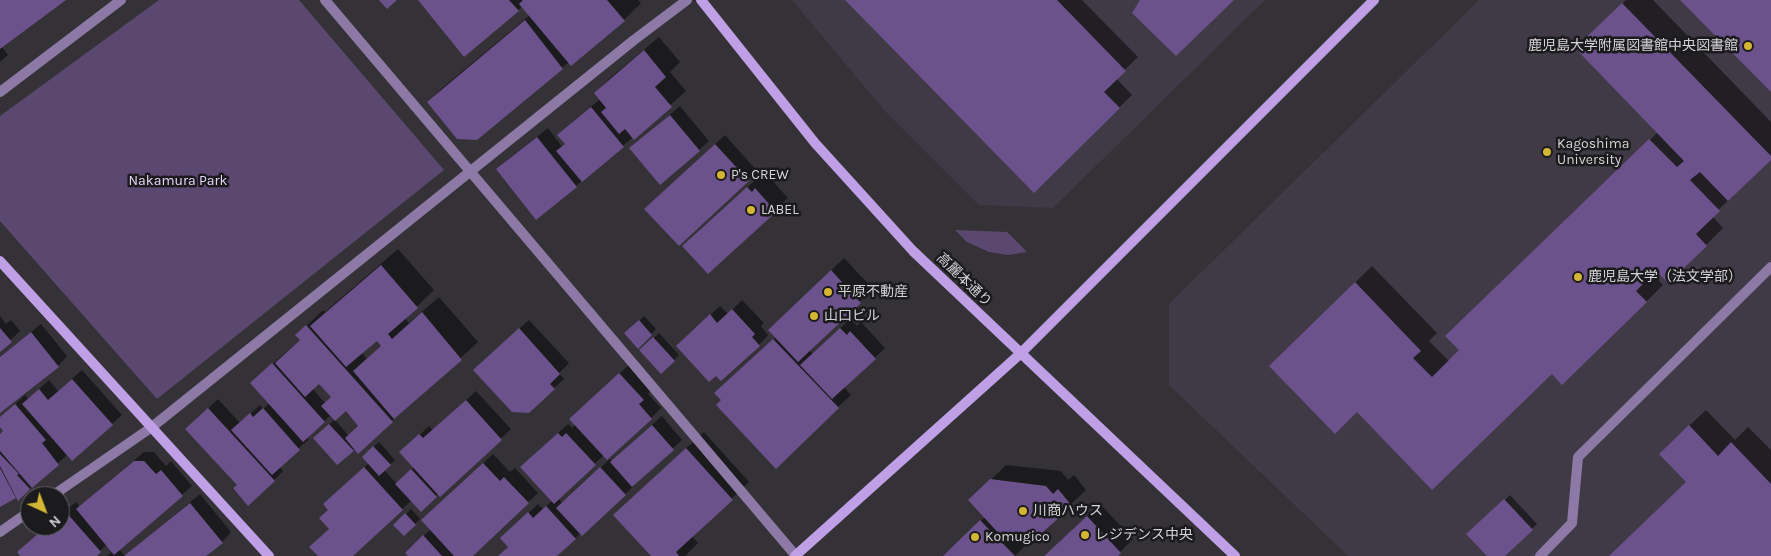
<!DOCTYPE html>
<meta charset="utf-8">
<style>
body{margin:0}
#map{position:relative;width:1771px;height:556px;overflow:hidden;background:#343237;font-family:Karla,sans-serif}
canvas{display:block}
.north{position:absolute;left:20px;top:486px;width:50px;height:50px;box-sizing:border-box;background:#1b1a1d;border:1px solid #656467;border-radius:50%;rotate:137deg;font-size:14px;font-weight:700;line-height:20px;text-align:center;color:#d4d3d6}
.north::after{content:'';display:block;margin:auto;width:18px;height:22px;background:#d5b534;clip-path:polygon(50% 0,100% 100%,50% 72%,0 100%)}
</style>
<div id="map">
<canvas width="1771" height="556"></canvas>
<div class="north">N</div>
</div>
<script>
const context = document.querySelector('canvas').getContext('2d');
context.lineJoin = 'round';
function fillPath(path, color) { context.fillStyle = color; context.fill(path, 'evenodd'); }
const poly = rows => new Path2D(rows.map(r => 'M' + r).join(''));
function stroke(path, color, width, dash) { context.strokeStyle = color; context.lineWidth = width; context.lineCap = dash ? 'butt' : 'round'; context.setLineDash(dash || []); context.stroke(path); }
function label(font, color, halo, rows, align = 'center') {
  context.font = font + ' Karla,"Noto Sans JP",sans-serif'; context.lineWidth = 5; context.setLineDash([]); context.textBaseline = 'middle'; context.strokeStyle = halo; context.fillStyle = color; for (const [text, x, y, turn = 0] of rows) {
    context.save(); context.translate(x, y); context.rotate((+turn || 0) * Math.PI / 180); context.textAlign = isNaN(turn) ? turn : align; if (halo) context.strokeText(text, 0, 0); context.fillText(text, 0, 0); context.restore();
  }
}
const built = poly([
 [792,0,1265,0,1053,208,979,205,883,109],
 [1479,0,1771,0,1771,556,1348,556,1169,385,1169,304]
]);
const green = poly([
 [159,0,299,0,444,170,157,399,0,221,0,116],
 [955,230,1007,232,1027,252,1008,255,989,252,967,242]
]);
const shadow = poly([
 [0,0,64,0,1,46,8,55,0,62],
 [420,0,638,0,641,3,624,20,569,62,476,139,428,102,441,89,530,15,522,6,518,10],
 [847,0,1082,0,1138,57,1116,78,1132,95,1034,191],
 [1626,0,1653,0,1771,122,1771,159,1712,216,1723,228,1706,245,1668,281,1656,269,1652,273,1663,285,1646,302,1552,373,1357,411,1287,349,1372,266,1437,333,1429,341,1449,361,1461,350,1464,320,1658,132,1593,31],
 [659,37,680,62,670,72,686,91,634,138,633,137,576,186,497,170,507,160,548,128,562,147,566,143,569,126,600,99,595,93,610,78],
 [680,106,709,141,699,150,631,148],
 [725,135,757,171,748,180,656,199],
 [761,175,765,180,769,177,788,198,708,272,696,233],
 [398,249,434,290,405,318,409,323,439,297,478,342,358,452,355,448,338,463,320,433,335,419,331,415,307,437,309,439,279,466,283,471,274,480,238,485,197,419,218,399,240,423,260,405,263,409,270,403,261,374,301,339,297,335,323,310,325,312],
 [377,339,382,345,367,359,361,352],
 [319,382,332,396,325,403,312,388],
 [346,410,360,425,349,436,335,420],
 [844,258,873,289,809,350,813,354,850,319,857,326,861,322,885,348,844,387,851,395,838,407,722,400,729,381,776,337,782,317],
 [742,300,764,323,761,326,768,335,759,345,716,374,687,336,720,306,728,314],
 [0,316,6,324,11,320,20,331,0,350],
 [644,316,656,329,638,347,626,334],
 [529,320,569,363,559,373,564,379,529,412,484,360],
 [41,324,67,356,58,366,0,411,0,357],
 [659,333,679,355,662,372,641,350],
 [630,364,652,389,648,394,661,408,651,418,604,455,558,498,562,503,610,459,612,461,662,416,682,440,634,484,635,485,625,494,555,556,499,556,509,546,511,529,538,504,543,509,553,500,532,457,568,424,572,428,576,424,581,409],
 [82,370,122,415,112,424,68,454,19,499,17,496,0,505,0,435,4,431,0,426,0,418,25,395,28,399,49,380,58,391],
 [476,391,511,429,440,496,438,494,421,510,412,500,351,556,320,556,330,528,329,509,334,495,369,463,368,452,379,442,395,460,384,470,397,484,414,467,411,443,429,426,433,430],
 [1706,410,1735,440,1748,427,1771,450,1771,556,1610,556,1687,482,1677,437],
 [704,432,749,482,692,536,698,543,685,556,653,556,632,498],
 [144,452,154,452,166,466,171,461,192,486,119,549,125,556,107,556,113,551,107,544,95,556,22,556,18,552,47,526,60,526,60,515,76,502,80,507],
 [493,454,510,472,515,468,538,493,471,556,410,556,416,543,431,529,432,511],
 [1006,465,1061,471,1068,480,1074,475,1086,490,1034,539,1019,540,1025,546,1015,556,945,556,985,517,970,500],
 [200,494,231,532,222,542,204,556,125,556],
 [1510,495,1537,524,1503,556,1488,556,1473,529],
 [1100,504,1133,539,1116,556,1044,556],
 [411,509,420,519,404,535,395,525]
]);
const building = poly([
 [0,0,66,0,0,49],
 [379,0,397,0,387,9],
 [418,0,509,0,519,11,464,57],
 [523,0,607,0,625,21,571,66,519,4],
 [845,0,1057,0,1126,71,1104,92,1120,108,1034,193],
 [1140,0,1234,0,1176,56,1132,13],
 [1680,0,1771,0,1771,92],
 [1622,3,1771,156,1771,160,1728,201,1700,172,1690,180,1720,211,1696,234,1707,246,1668,283,1656,271,1636,291,1647,302,1562,385,1552,374,1432,490,1357,412,1335,434,1269,366,1355,282,1421,351,1413,358,1432,377,1459,350,1445,336,1649,139,1677,167,1684,161,1575,48],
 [525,20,563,69,477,140,457,139,427,102],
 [644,50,666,77,655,87,672,107,634,140,625,129,619,134,601,112,606,108,594,93],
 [591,107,624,147,582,182,556,151,565,144,557,135],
 [670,115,700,151,660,185,629,148],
 [537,137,577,187,536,220,496,169],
 [715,144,749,181,679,246,644,209],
 [747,187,752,192,755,188,776,212,708,274,682,246],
 [381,265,418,308,388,334,392,339,422,312,462,360,394,419,353,371,381,346,377,341,346,367,310,326],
 [831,270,861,303,798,362,768,330],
 [732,309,755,334,752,337,760,346,721,381,716,376,709,382,676,346,710,314,717,323],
 [639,320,652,335,638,349,624,333],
 [306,325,393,422,358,454,345,438,358,426,346,411,335,421,321,406,331,397,319,384,305,397,275,363,300,340,295,335],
 [0,328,12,342,0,352],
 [519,328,560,374,550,384,555,389,529,413,512,412,473,370],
 [840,328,847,335,850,331,876,359,832,399,800,365],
 [31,332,59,367,0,413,0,357],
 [653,337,675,361,661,374,639,350],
 [773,339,839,408,776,469,716,405,721,400,714,393],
 [272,363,325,422,303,442,250,383],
 [619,373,644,400,639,404,652,419,607,460,569,419],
 [72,379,113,425,72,461,22,404,39,389,48,400],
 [466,400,502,440,440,497,399,452,419,434,423,438],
 [15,404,46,440,42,443,59,465,32,488,0,451,0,434,3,431,0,427,0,417],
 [208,408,275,481,248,506,233,488,237,485,185,429],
 [263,408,300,450,272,475,231,430,250,413,253,417],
 [329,424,354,451,337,465,313,438],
 [652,425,674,450,632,487,610,462],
 [1689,425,1718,456,1731,442,1771,484,1771,556,1609,556,1686,482,1659,454],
 [558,433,562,437,566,433,596,465,554,504,520,467],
 [373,446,391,465,379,476,362,457],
 [686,448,733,500,676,552,679,556,651,556,613,515],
 [0,454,19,474,17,475,30,489,18,501,0,466],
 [134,461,144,461,156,474,161,470,183,496,114,555,76,509],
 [483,463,500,481,504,477,529,503,473,556,454,556,421,520],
 [364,467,403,510,353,556,318,556,309,547,329,529,319,518,328,510,323,504],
 [600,467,626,495,582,536,556,508],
 [0,468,16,498,0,507],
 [411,469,437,497,421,512,395,484],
 [990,479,1046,486,1053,494,1058,489,1072,506,1034,540,1021,542,1009,539,1004,535,1002,537,968,500],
 [1504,499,1533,530,1505,556,1487,556,1466,534],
 [190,503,223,543,206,556,124,556],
 [546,506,576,539,557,556,498,556,508,547,500,538,528,512,533,518],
 [65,511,101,552,97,556,20,556,17,552,47,526,60,526,60,515],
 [405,513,416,525,404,536,393,525],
 [1087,516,1121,553,1118,556,1044,556],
 [980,520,1015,556,943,556],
 [423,535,442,556,408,556,405,553]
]);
const lane = poly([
 [1540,556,1572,523,1578,457,1771,267]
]);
const street = poly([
 [325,0,796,556],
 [0,92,121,0],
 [52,496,152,427,634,40,687,0],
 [0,532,30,511]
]);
const secondary = poly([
 [701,0,815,143,913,251,1235,556],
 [0,261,269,556],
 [795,556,1020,354,1374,0]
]);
const markers = [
 [1748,46,5,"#d5b534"],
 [1547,152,5,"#d5b534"],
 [721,175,5,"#d5b534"],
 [751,210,5,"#d5b534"],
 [1578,277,5,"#d5b534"],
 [828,292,5,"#d5b534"],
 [814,316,5,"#d5b534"],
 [1023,511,5,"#d5b534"],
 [1085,535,5,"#d5b534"],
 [975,537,5,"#d5b534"]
];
const poiNames = [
 ["鹿児島大学附属図書館中央図書館",1738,46,"right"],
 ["Kagoshima",1557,144],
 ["University",1557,160],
 ["P's CREW",731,175],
 ["LABEL",761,210],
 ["鹿児島大学（法文学部）",1588,277],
 ["平原不動産",838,292],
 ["山口ビル",824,316],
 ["川商ハウス",1033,511],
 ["レジデンス中央",1095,535],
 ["Komugico",985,537]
];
const parkNames = [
 ["Nakamura Park",178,181]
];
const streetNames = [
 ["高麗本通り",964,280,44]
];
fillPath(built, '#3f3a45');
fillPath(green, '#5a4870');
fillPath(shadow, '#0007');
fillPath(building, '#6c528c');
stroke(lane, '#8c79a6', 10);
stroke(street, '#8c79a6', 10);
stroke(secondary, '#bfa0e7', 10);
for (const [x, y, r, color] of markers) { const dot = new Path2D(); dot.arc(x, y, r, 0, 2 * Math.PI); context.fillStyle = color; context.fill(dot); stroke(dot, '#1b1a1d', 2); }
label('14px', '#d4d3d6', '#1b1a1d', poiNames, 'left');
label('14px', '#e4d5f8', '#1b1a1d', parkNames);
label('14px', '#d4d3d6', '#1b1a1d', streetNames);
</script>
